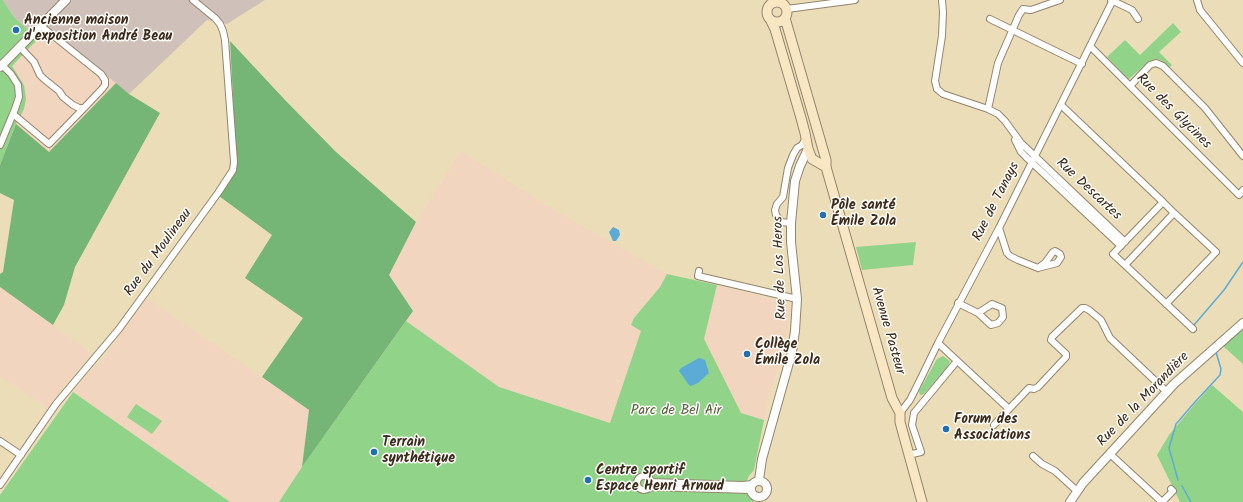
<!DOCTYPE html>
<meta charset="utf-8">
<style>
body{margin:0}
canvas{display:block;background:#ecddb9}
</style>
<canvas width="1243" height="502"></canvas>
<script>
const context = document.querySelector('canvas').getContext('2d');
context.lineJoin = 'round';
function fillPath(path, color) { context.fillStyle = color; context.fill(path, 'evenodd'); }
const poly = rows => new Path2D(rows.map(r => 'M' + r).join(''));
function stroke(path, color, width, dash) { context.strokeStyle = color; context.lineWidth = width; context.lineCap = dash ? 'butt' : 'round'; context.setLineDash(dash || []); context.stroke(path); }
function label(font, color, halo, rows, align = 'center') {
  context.font = font + ' Kalam,sans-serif'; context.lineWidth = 3; context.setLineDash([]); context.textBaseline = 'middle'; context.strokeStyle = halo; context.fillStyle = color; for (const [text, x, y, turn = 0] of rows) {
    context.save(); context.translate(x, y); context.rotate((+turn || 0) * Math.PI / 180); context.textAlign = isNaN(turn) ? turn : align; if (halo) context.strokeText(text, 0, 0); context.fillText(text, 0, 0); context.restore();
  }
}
const built = poly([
 [49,28,116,83,49,152,16,124,24,109,24,85,12,66],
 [461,151,547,206,667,274,660,287,634,318,631,325,641,331,610,423,499,387,406,321,413,310,389,275,416,222],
 [717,285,784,302,791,308,782,360,778,367,766,406,768,410,764,420,741,413,704,339],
 [0,287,92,354,67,383,48,408,0,376],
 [147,298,309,410,302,467,279,502,230,502,73,392,96,365,98,366]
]);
const industrial = poly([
 [3,0,265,0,227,24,207,20,129,94,49,28,38,39,14,17]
]);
const green = poly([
 [0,0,3,0,14,17,38,39,12,66,24,85,26,99,24,109,16,124,0,165],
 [1173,23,1181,32,1159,52,1172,65,1170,67,1161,60,1156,59,1152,60,1147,63,1129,79,1127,78,1107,57,1125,40,1140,55],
 [916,242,913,265,862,270,856,247],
 [667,274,717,285,704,339,741,413,764,420,754,470,749,476,744,487,754,502,279,502,302,467,406,321,499,387,610,423,641,331,631,325,634,318,660,287],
 [1243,328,1243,364,1223,346],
 [943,356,950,361,948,367,924,394,920,395,919,391,937,359],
 [1212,385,1243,412,1243,502,1180,502,1157,455,1169,435,1194,405],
 [73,392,230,502,0,502,0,495],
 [136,404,162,421,152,434,127,417]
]);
const forest = poly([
 [230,41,285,100,336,152,416,222,389,275,413,311,302,467,309,410,262,377,303,318,245,278,272,235,219,196,237,169],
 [116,83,129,94,160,113,75,267,64,305,53,325,0,287,0,274,3,272,14,200,0,193,0,165,16,124,49,152]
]);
const water = poly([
 [613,227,619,230,620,235,616,241,613,241,609,232],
 [699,358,705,360,709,373,698,383,691,386,689,385,679,371,681,368]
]);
const stream = poly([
 [1194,325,1224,290,1243,262],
 [1178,480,1169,448,1176,424,1195,402,1220,375,1221,369,1216,352],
 [1182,486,1191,502]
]);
const minor = poly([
 [942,0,943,12,942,36,935,81,937,89,943,94,988,109,998,114,1005,121,1021,143,1125,242],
 [1111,0,1132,10,1138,19],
 [1197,0,1200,10,1243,63],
 [787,9,855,0],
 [990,19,1082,64],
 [1090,46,1239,195,1243,190],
 [20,47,34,62,40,75,44,79,59,91,63,97,73,105,79,108,84,108,102,89,105,85,105,80,101,74,41,26],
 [1130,86,1150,65,1156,63,1163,66,1205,108,1243,156],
 [1061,105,1163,202],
 [988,109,998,63,1019,15,1023,9,1031,10,1060,0],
 [13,114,49,144,84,108],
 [1015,140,1021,152,1026,157,1121,246],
 [0,145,15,109,19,97,18,85,11,74,2,65],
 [1163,202,1174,213,1125,265,1113,254,1163,202],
 [791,223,781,222,776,215,775,210,777,204,783,197,788,168,793,155,797,148,802,145,806,138],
 [999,228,1007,253,1010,256,1018,260,1038,268,1057,263,1061,257,1060,254,1055,251,1053,252,1045,263,1038,268],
 [1125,265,1193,329],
 [699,271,698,276,797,299],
 [958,303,978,313,991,325,998,323,1003,317,1002,308,992,304,978,313],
 [1166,304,1216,252,1174,213],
 [938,343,1009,409,1029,388,1034,389,1038,387,1066,357,1066,354,1051,340,1052,337,1082,308,1085,308,1089,310,1101,320,1110,338,1167,392],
 [900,413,910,400,920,380,938,343,999,228,1113,0],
 [994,425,1009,409],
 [0,441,21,455],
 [1110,454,1162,502],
 [908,455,921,452,912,425,914,413,957,361],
 [1033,456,1042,464,1055,471,1077,491],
 '637 483a7 7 0 1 1 14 0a7 7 0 1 1-14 0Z',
 [651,482,742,485,753,484],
 [0,485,56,404,119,329,218,193,233,170,234,162,225,40,223,31,220,24,215,18,193,0],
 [650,487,751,490],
 [1162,502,1173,491,1171,489]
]);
const tertiary = poly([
 [0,67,66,0],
 [759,480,762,459,792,352,795,331,797,299,791,242,791,223,795,181,800,166,808,149],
 '751 489a8 8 0 1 1 16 0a8 8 0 1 1-16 0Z',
 [1070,502,1083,483,1174,384,1243,323]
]);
const secondary = poly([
 '767 12a10 10 0 1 1 20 0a10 10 0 1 1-20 0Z',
 [785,18,826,160,826,167,892,398,900,413,900,422,922,502],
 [771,21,775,29,801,118,805,133,808,149,812,159,826,167]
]);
const markers = [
 [16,30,4,"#1f6fb2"],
 [823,215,4,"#1f6fb2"],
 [747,354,4,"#1f6fb2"],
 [946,429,4,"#1f6fb2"],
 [374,452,4,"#1f6fb2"],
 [588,480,4,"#1f6fb2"]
];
const poiNames = [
 ["Ancienne maison",24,22],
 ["d'exposition André Beau",24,38],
 ["Pôle santé",831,207],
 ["Émile Zola",831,223],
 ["Collège",755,346],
 ["Émile Zola",755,362],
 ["Forum des",954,421],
 ["Associations",954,437],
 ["Terrain",382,444],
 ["synthétique",382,460],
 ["Centre sportif",596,472],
 ["Espace Henri Arnoud",596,488]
];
const streetNames = [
 ["Rue des Glycines",1173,112,45],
 ["Rue Descartes",1088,190,43],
 ["Rue de Tanays",997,202,-63],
 ["Rue du Moulineau",159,253,-54],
 ["Rue de Los Heros",781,268,-92],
 ["Avenue Pasteur",887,331,74],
 ["Rue de la Morandière",1144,400,-46]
];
const parkNames = [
 ["Parc de Bel Air",676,412]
];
fillPath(built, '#f2d5be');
fillPath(industrial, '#cfc1ba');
fillPath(green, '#92d38a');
fillPath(forest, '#75b576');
fillPath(water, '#5cabd6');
stroke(stream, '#5cabd6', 1.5);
stroke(minor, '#94846c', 8);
stroke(tertiary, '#94846c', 10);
stroke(secondary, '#94846c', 11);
stroke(minor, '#fff', 6);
stroke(tertiary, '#fff', 8);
stroke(secondary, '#f9e7c3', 9);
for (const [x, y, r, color] of markers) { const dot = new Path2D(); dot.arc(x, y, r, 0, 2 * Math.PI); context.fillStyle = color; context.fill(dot); stroke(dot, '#fdfcf7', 1.5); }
label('bold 14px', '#3b2a1e', '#fdfcf7', poiNames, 'left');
label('14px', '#3b2a1e', '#fdfcf7', streetNames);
label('14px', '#555d3e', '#fdfcf7', parkNames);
</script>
